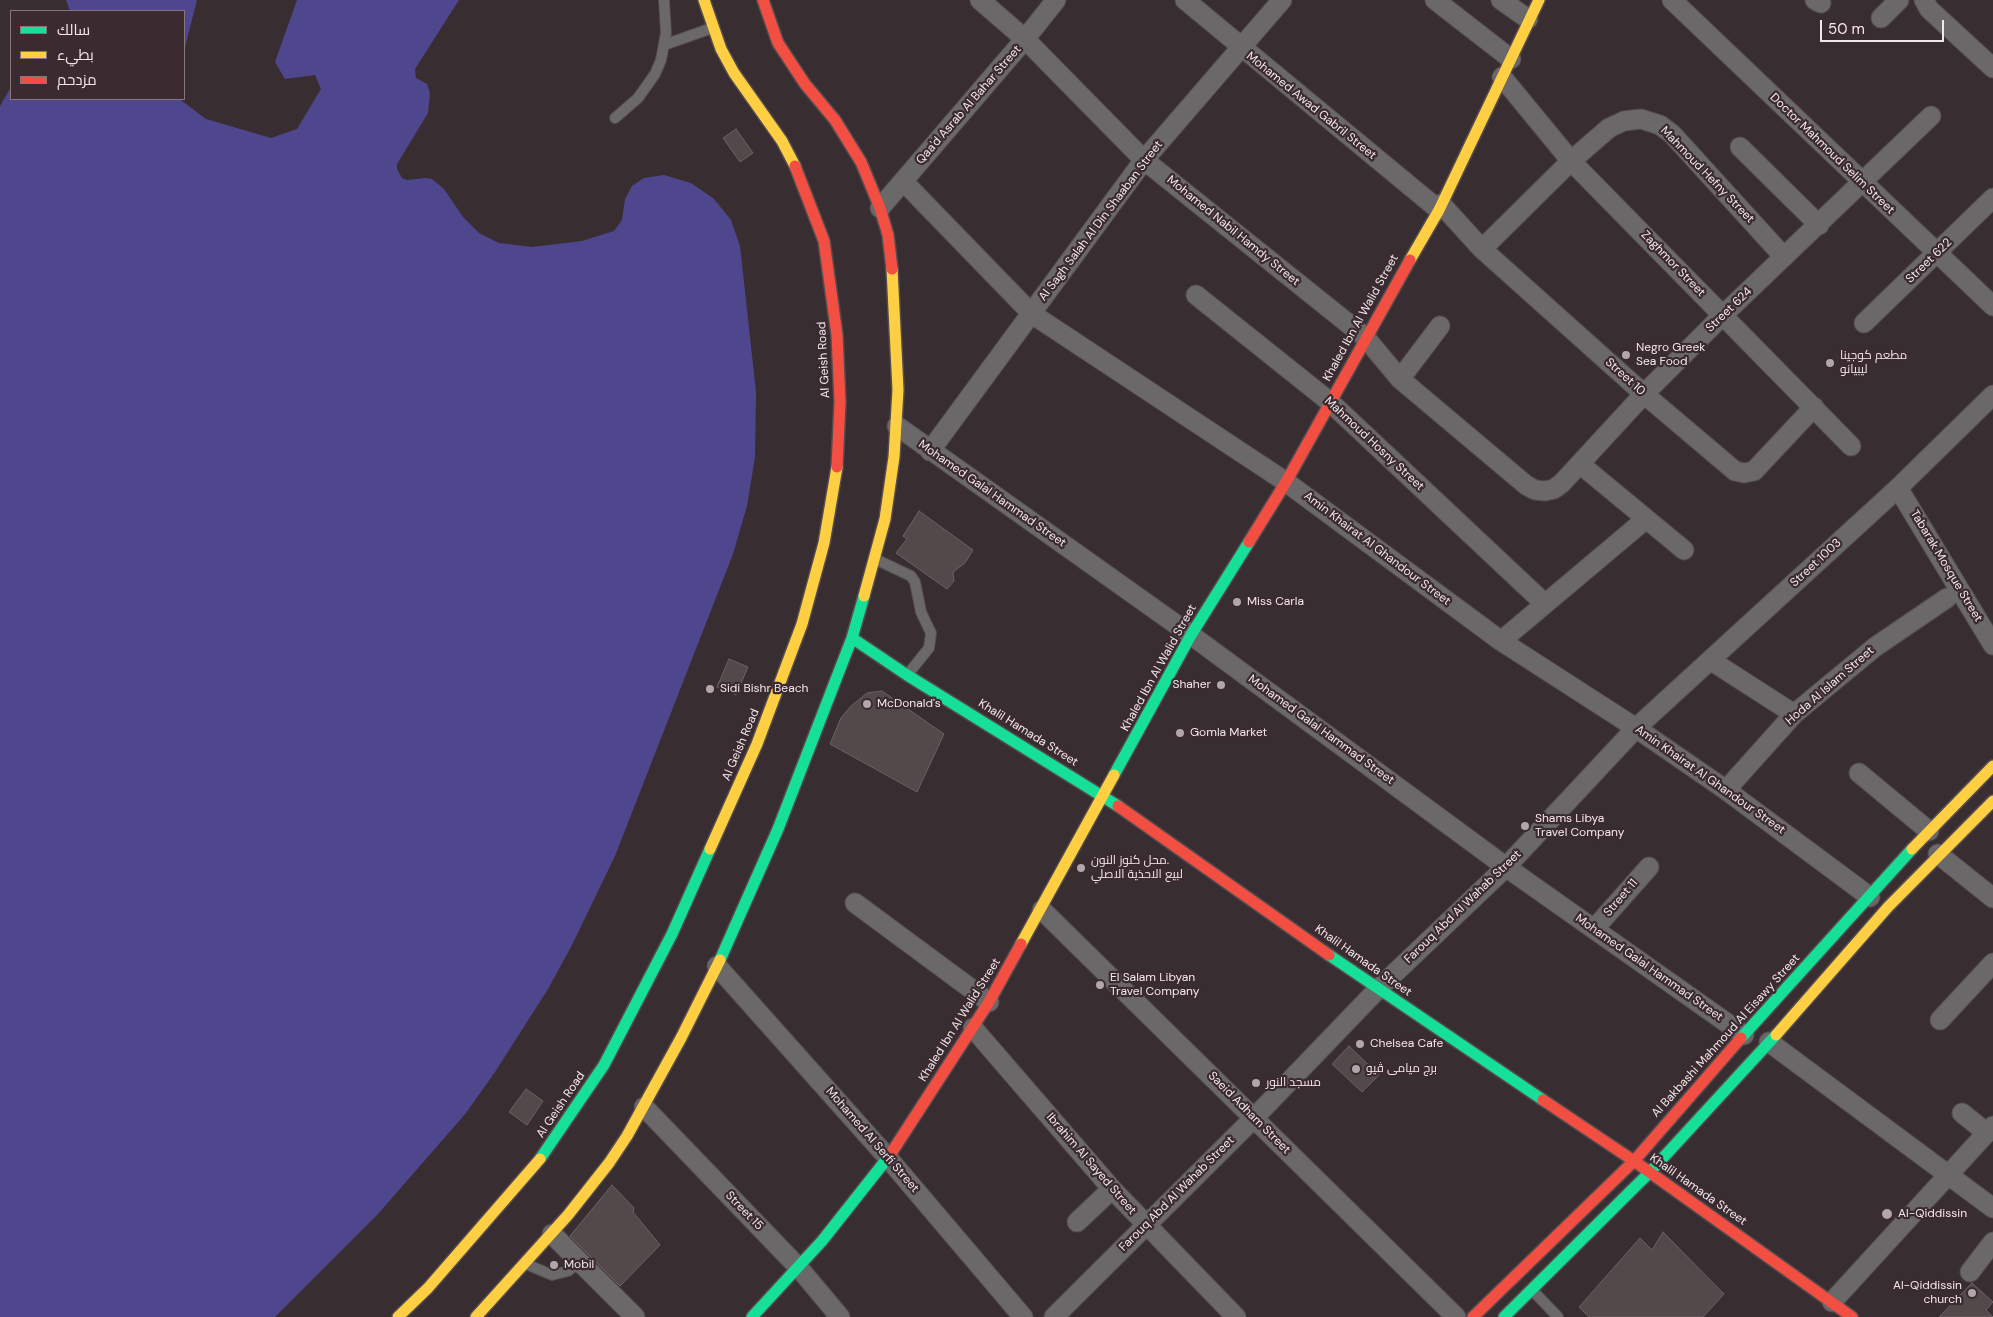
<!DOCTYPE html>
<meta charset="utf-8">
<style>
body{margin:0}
#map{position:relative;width:1993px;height:1317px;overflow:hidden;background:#382e32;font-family:"DM Sans",Cairo,sans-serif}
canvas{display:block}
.legend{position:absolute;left:10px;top:10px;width:175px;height:90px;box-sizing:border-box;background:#3b2b31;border:1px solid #84767b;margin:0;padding:6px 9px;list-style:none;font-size:15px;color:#f2e7eb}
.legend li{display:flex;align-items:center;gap:10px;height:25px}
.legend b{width:25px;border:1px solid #84767b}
.scale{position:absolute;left:1820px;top:20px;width:124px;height:22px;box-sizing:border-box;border:2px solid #f2e7eb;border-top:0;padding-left:6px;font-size:15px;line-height:18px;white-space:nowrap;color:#f2e7eb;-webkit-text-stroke:4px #3b2b31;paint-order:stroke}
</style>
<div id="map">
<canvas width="1993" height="1317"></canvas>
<ul class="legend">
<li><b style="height:6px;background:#16e098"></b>سالك</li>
<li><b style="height:6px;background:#ffcf43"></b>بطيء</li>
<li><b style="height:6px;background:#f24e42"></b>مزدحم</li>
</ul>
<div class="scale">50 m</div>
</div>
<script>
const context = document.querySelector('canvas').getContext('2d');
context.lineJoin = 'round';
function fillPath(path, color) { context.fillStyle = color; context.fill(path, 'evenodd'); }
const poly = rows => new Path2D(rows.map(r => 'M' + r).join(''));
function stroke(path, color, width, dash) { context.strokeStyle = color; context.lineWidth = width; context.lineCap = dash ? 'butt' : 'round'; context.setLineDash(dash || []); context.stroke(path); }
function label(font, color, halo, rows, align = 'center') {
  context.font = font + ' "DM Sans",Cairo,sans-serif'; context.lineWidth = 4.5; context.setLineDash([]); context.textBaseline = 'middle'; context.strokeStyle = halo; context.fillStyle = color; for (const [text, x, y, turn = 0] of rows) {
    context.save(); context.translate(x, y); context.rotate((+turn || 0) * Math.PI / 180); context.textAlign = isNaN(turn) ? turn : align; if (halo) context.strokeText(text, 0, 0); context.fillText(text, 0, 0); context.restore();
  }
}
const water = poly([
 [66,0,459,0,415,69,416,78,427,84,430,93,428,113,397,164,397,169,402,178,407,180,425,178,432,179,444,189,463,217,479,233,499,243,532,247,582,241,614,231,622,220,625,199,632,186,644,178,664,175,691,183,714,199,731,220,740,246,756,392,755,457,747,506,733,554,615,856,572,945,548,989,495,1072,466,1113,378,1214,275,1317,0,1317,0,106,11,87,11,99,184,99,184,11,70,11]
]);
const pier = poly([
 [197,0,297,0,275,62,285,79,315,75,321,89,297,129,271,138,206,119,182,101,184,51]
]);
const building = poly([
 [736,129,753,153,740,162,723,138,736,129],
 [919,511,973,550,965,563,953,572,954,581,947,589,896,553,907,539,903,536,919,511],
 [729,659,748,667,736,695,717,687,729,659],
 [882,691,944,734,917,792,830,744,841,718,851,706,867,693,882,691],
 [1349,1046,1379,1075,1362,1092,1332,1064,1349,1046],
 [526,1089,543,1101,527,1125,509,1112,526,1089],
 [612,1185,634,1208,633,1212,660,1245,620,1286,570,1236,612,1185],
 [1663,1232,1724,1294,1703,1317,1589,1317,1579,1307,1640,1238,1652,1250,1663,1232],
 [1972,1283,1993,1302,1986,1310,1993,1317,1939,1317,1972,1283]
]);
const lane = poly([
 [664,45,712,28],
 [615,118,638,98,655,74,661,60,666,33,664,0],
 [875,559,911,576,915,582,921,612,931,633,929,648,908,674],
 [526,1264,552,1275,568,1271,578,1263],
 [1533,1291,1558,1317]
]);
const street = poly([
 [980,0,1025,39,1144,160,1365,337,1400,379,1526,485,1535,490,1545,491,1554,489,1562,483,1644,394,1723,315,1931,116],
 [1185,0,1439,210],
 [1435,0,1511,59],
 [1501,0,1528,19],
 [1672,0,1993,306],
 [1815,0,1821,3],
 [1924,0,1929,9,1993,68],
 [1881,18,1899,0],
 [1502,77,1571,161,1851,446],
 [1740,147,1819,225],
 [903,181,1032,314,1286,482,1501,641,1636,728,1726,790,1870,897],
 [1441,204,1482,249,1644,394,1735,471,1744,473,1754,471,1814,407],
 [880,208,1025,39,1056,0],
 [1482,249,1571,161,1609,128,1624,121,1641,119,1660,125,1672,134,1784,257],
 [1196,295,1330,402,1544,603],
 [1864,323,1993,198],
 [1400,379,1440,326],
 [897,426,1191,635,1506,867,1744,1035],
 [930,451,1144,160,1282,0],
 [1580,464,1684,550],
 [1898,488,1993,645],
 [1501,641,1646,519],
 [1710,660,1794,714],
 [1859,773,1929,831],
 [1726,790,1794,714,1875,647,1947,598],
 [1938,854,1993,898],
 [855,903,989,1002],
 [1042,910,1456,1317],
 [1594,929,1649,867],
 [717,966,888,1158,1023,1317],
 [1940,1020,1993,963],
 [973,1028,1112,1189,1236,1317],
 [1769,1042,1993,1208],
 [644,1107,799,1268,840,1317],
 [1962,1113,1987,1133],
 [1077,1222,1112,1189],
 [552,1234,635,1317],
 [1970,1272,1993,1242],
 [1832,1302,1993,1126],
 [1054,1317,1254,1118,1378,989,1506,867,1636,728,1898,488,1993,395]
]);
const fast = poly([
 [852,638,907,675,1118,806],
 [1114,775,1191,635,1249,542],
 [1329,955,1543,1100],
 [720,960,778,829,852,638,864,596],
 [1741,1038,1912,849],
 [540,1159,604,1065,672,934,710,849],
 [752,1317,822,1241,890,1155],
 [1504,1317,1650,1172,1776,1035]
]);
const slow = poly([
 [704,0,721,49,734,73,782,141,795,166],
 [1410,260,1439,210,1539,0],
 [864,596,885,519,894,457,898,390,892,269],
 [710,849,757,744,802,624,824,543,837,467],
 [1912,849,1993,766],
 [1021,944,1114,775],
 [1776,1035,1888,907,1993,801],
 [398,1317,428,1288,540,1159],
 [476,1317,568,1215,609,1163,627,1136,681,1038,720,960]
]);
const jam = poly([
 [763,0,778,43,805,84,835,120,861,162,880,208,888,235,892,269],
 [795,166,824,241,837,335,840,402,837,467],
 [1249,542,1286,482,1410,260],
 [1118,806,1329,955],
 [1543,1100,1634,1161,1852,1317],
 [890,1155,989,1002,1021,944],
 [1473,1317,1634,1161,1741,1038]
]);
const markers = [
 [1626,355,5,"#b1a6aa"],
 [1830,363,5,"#b1a6aa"],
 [1237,602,5,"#b1a6aa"],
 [1221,685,5,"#b1a6aa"],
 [710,689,5,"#b1a6aa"],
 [867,704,5,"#b1a6aa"],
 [1180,733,5,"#b1a6aa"],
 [1525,826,5,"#b1a6aa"],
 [1081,868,5,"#b1a6aa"],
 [1100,985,5,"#b1a6aa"],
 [1360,1044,5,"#b1a6aa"],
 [1356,1069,5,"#b1a6aa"],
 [1256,1083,5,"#b1a6aa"],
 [1887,1214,6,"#b1a6aa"],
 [554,1265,5,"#b1a6aa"],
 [1972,1293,5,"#b1a6aa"]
];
const streetNames = [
 ["Qaa'd Asrab Al Bahar Street",969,105,-49],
 ["Mohamed Awad Gabril Street",1311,106,39],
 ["Doctor Mahmoud Selim Street",1832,154,44],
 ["Mahmoud Hefny Street",1707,175,46],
 ["Al Sagh Salah Al Din Shaaban Street",1101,221,-53],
 ["Mohamed Nabil Hamdy Street",1233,231,39],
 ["Street 622",1929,261,-44],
 ["Zaghmor Street",1673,264,46],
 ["Street 624",1729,310,-44],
 ["Khaled Ibn Al Walid Street",1361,318,-61],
 ["Al Geish Road",824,360,-93],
 ["Street 10",1625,377,42],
 ["Mahmoud Hosny Street",1374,444,43],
 ["Mohamed Galal Hammad Street",992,494,35],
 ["Amin Khairat Al Ghandour Street",1377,549,37],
 ["Street 1003",1816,563,-43],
 ["Tabarak Mosque Street",1946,566,59],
 ["Khaled Ibn Al Walid Street",1159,668,-61],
 ["Hoda Al Islam Street",1830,686,-41],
 ["Mohamed Galal Hammad Street",1321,730,36],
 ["Khalil Hamada Street",1028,733,32],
 ["Al Geish Road",741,745,-67],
 ["Amin Khairat Al Ghandour Street",1710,780,35],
 ["Street 11",1621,898,-49],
 ["Farouq Abd Al Wahab Street",1463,907,-44],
 ["Khalil Hamada Street",1363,961,35],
 ["Mohamed Galal Hammad Street",1649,968,35],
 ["Khaled Ibn Al Walid Street",960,1020,-58],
 ["Al Bakbashi Mahmoud Al Eisawy Street",1726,1036,-48],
 ["Al Geish Road",561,1105,-56],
 ["Saeid Adham Street",1249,1113,45],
 ["Mohamed Al Serfi Street",872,1140,49],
 ["Ibrahim Al Sayed Street",1091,1164,49],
 ["Khalil Hamada Street",1698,1190,35],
 ["Farouq Abd Al Wahab Street",1177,1194,-45],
 ["Street 15",744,1211,46]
];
const poiNames = [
 ["Negro Greek",1636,348],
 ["Sea Food",1636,362],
 ["مطعم كوجينا",1840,356],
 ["ليبيانو",1840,370],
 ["Miss Carla",1247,602],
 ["Shaher",1211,685,"right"],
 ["Sidi Bishr Beach",720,689],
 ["McDonald's",877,704],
 ["Gomla Market",1190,733],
 ["Shams Libya",1535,819],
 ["Travel Company",1535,833],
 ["محل كنوز النون.",1091,861],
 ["لبيع الاحذية الاصلي",1091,875],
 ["El Salam Libyan",1110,978],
 ["Travel Company",1110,992],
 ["Chelsea Cafe",1370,1044],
 ["برج ميامى ڤيو",1366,1069],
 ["مسجد النور",1266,1083],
 ["Al-Qiddissin",1898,1214],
 ["Mobil",564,1265],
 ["Al-Qiddissin",1962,1286,"right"],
 ["church",1962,1300,"right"]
];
fillPath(water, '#4f478d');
fillPath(pier, '#382e32');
fillPath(building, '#52494a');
stroke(building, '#6a6263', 1);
stroke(lane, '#554c50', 12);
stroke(street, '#554c50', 21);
stroke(fast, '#554c50', 14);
stroke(slow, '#554c50', 14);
stroke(jam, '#554c50', 14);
stroke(lane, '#6b686a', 10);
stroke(street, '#6b686a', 19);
stroke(fast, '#16e098', 11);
stroke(slow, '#ffcf43', 11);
stroke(jam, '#f24e42', 11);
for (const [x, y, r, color] of markers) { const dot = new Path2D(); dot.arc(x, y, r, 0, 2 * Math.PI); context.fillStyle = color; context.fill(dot); stroke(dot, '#3b2b31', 2); }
label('12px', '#f2e7eb', '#3b2b31', streetNames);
label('12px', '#f2e7eb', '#3b2b31', poiNames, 'left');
</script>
